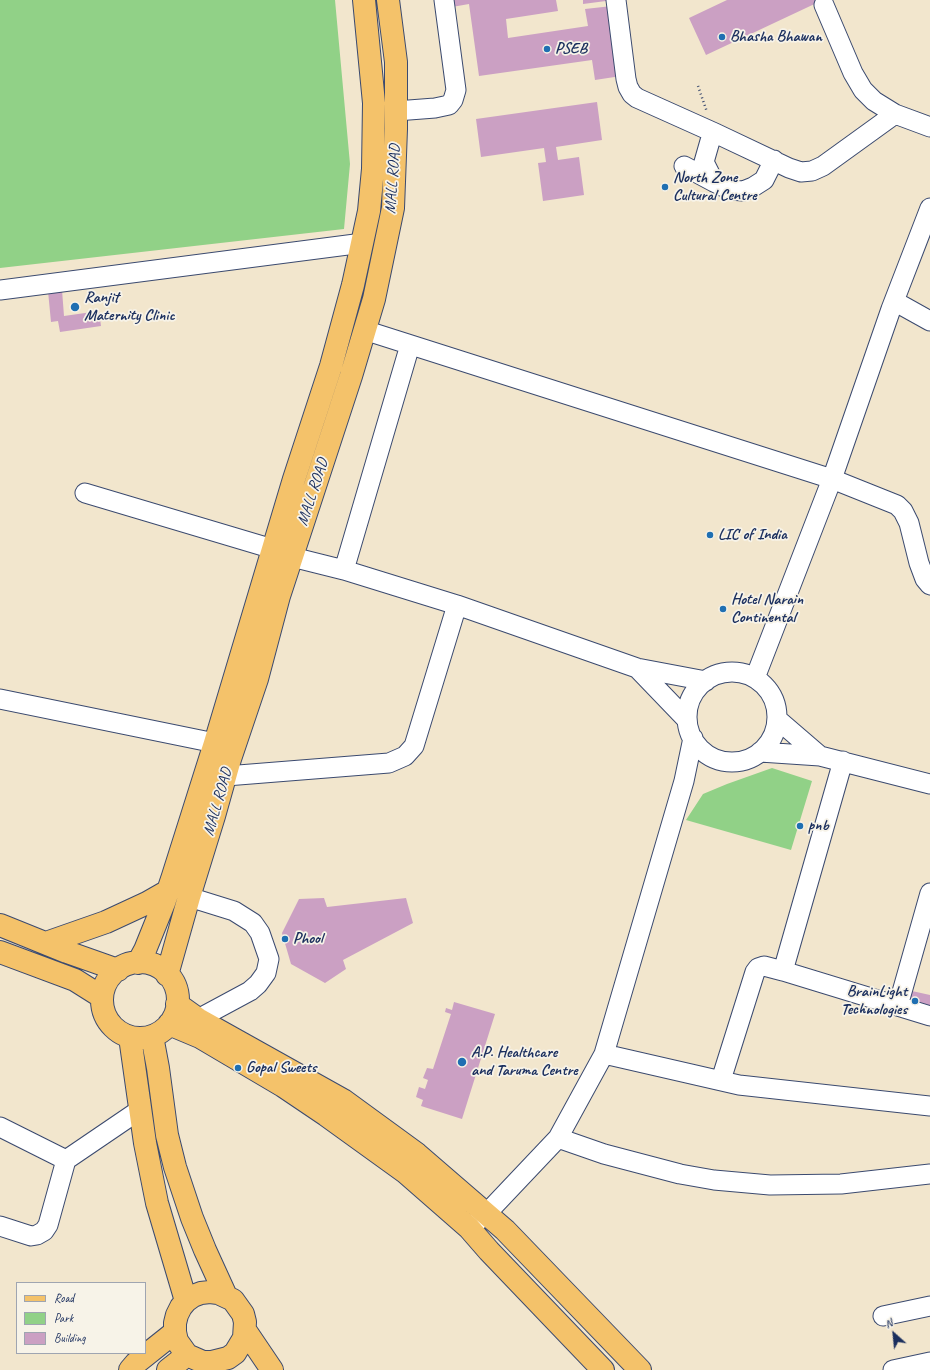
<!DOCTYPE html>
<style>
body{margin:0}
#map{position:relative;width:930px;height:1370px;overflow:hidden;background:#f2e6cd;font-family:Caveat,sans-serif}
canvas{display:block}
.legend{position:absolute;left:16px;top:1282px;width:130px;height:72px;box-sizing:border-box;background:#f7f3e8;border:1px solid #9fa5b1;margin:0;padding:5px 7px;list-style:none;font-size:12px;color:#1b2f5e}
.legend li{display:flex;align-items:center;gap:8px;height:20px}
.legend b{width:20px;border:1px solid #9fa5b1}
.north{position:absolute;left:874px;top:1314px;width:40px;height:40px;-webkit-text-stroke:3px #f7f3e8;paint-order:stroke;rotate:333deg;font-size:11px;font-weight:700;line-height:16px;text-align:center;color:#1b2f5e}
.north::after{content:'';display:block;margin:auto;width:14px;height:18px;background:#1b2f5e;clip-path:polygon(50% 0,100% 100%,50% 72%,0 100%)}
</style>
<div id="map">
<canvas width="930" height="1370"></canvas>
<ul class="legend">
<li><b style="height:5px;background:#f4c26a"></b>Road</li>
<li><b style="height:11px;background:#91d187"></b>Park</li>
<li><b style="height:11px;background:#cba0c3"></b>Building</li>
</ul>
<div class="north">N</div>
</div>
<script>
const context = document.querySelector('canvas').getContext('2d');
context.lineJoin = 'round';
function fillPath(path, color) { context.fillStyle = color; context.fill(path, 'evenodd'); }
const poly = rows => new Path2D(rows.map(r => 'M' + r).join(''));
function stroke(path, color, width, dash) { context.strokeStyle = color; context.lineWidth = width; context.lineCap = dash ? 'butt' : 'round'; context.setLineDash(dash || []); context.stroke(path); }
function label(font, color, halo, rows, align = 'center') {
  context.font = font + ' Caveat,sans-serif'; context.lineWidth = 3.5; context.setLineDash([]); context.textBaseline = 'middle'; context.strokeStyle = halo; context.fillStyle = color; for (const [text, x, y, turn = 0] of rows) {
    context.save(); context.translate(x, y); context.rotate((+turn || 0) * Math.PI / 180); context.textAlign = isNaN(turn) ? turn : align; if (halo) context.strokeText(text, 0, 0); context.fillText(text, 0, 0); context.restore();
  }
}
const green = poly([
 [0,0,335,0,350,164,344,229,0,268],
 [772,768,812,781,791,850,686,820,703,794,727,784]
]);
const building = poly([
 [451,0,556,0,558,11,506,19,508,38,588,26,585,9,612,6,621,76,595,80,592,60,479,76,469,4,452,7],
 [583,0,606,0,606,1,583,4],
 [727,0,823,0,706,55,689,18],
 [597,102,602,140,556,147,558,160,579,157,584,195,543,201,538,163,546,162,544,148,481,157,476,119],
 [62,290,64,316,99,311,101,326,60,332,58,321,51,322,48,291],
 [324,898,327,907,406,898,413,923,343,960,346,969,325,983,291,964,282,933,299,899],
 [903,989,930,995,930,1016,898,1006],
 [454,1002,495,1014,462,1119,421,1106,423,1100,416,1097,419,1087,425,1089,428,1080,423,1078,427,1068,433,1069,451,1014,445,1012,446,1008,452,1010]
]);
const path = poly([
 [698,86,707,112]
]);
const minor = poly([
 [616,0,626,79,628,87,632,94,637,98,715,133,789,168,801,172,812,171,823,166,895,114],
 [824,5,853,73,863,90,874,101,895,114,930,127],
 [396,111,435,108,449,105,453,100,456,90,444,0],
 [715,133,710,141,704,162,714,182,730,190,743,191,753,187,764,180,774,160],
 [684,166,714,182],
 [0,290,363,243],
 [894,301,930,321],
 [364,330,832,479,897,505,903,511,909,523,919,563,925,579,930,585],
 [85,493,273,549],
 [292,557,344,570,457,605,637,668,706,681],
 [344,570,410,345],
 [637,668,687,720],
 '687 717a45 45 0 1 1 90 0a45 45 0 1 1-90 0Z',
 [755,678,832,479,891,309,930,208],
 [0,699,215,743],
 [777,719,820,756],
 [760,752,820,756,930,784],
 [226,776,389,763,405,756,414,746,457,605],
 [189,897,234,911,253,923,260,933,269,959,266,973,258,984,250,991,198,1019],
 [783,971,843,761],
 [898,1006,930,893],
 [604,1054,739,1085,930,1106],
 [721,1080,755,972,758,968,764,966,783,971,930,1016],
 [0,1127,66,1160],
 [558,1138,604,1154,680,1174,714,1180,770,1185,841,1184,930,1174],
 [475,1223,487,1213,558,1138,604,1054,684,781,693,738],
 [0,1226,31,1236,37,1235,44,1231,48,1225,66,1160,141,1109],
 [883,1316,930,1306],
 [893,1370,930,1362]
]);
const major = poly([
 [0,925,67,952,118,970],
 [46,943,106,922,147,903,168,891],
 [0,952,75,980,102,997],
 '102 1000a38 38 0 1 1 76 0a38 38 0 1 1-76 0Z',
 [138,963,145,950,164,903,173,876,215,743,294,479,331,366,353,285,369,211,373,169,374,103,364,0],
 [167,975,189,897,214,816,230,759,257,679,279,596,351,376,374,299,393,208,396,129,396,62,388,0],
 [177,1004,198,1019,343,1100,417,1154,505,1230,640,1370],
 [169,1024,200,1037,283,1086,326,1115,405,1172,469,1228,489,1251,603,1370],
 [152,1036,158,1068,167,1135,175,1167,192,1218,205,1250,226,1296],
 [130,1037,145,1143,157,1203,186,1301],
 [210,1292,218,1293,233,1300,243,1314,245,1322,244,1338,235,1353,228,1358,212,1362,203,1362,187,1355,177,1341,175,1332,175,1323,177,1315,181,1307,186,1301,193,1296,201,1293,210,1292],
 [245,1330,272,1370],
 [130,1370,136,1363,175,1332],
 [168,1370,187,1355]
]);
const markers = [
 [722,37,4,"#1f6fb2"],
 [547,49,4,"#1f6fb2"],
 [665,187,4,"#1f6fb2"],
 [75,307,5,"#1f6fb2"],
 [710,535,4,"#1f6fb2"],
 [723,609,4,"#1f6fb2"],
 [800,826,4,"#1f6fb2"],
 [285,939,4,"#1f6fb2"],
 [915,1001,4,"#1f6fb2"],
 [462,1062,5,"#1f6fb2"],
 [238,1068,4,"#1f6fb2"]
];
const poiNames = [
 ["Bhasha Bhawan",730,37],
 ["PSEB",555,49],
 ["North Zone",673,178],
 ["Cultural Centre",673,196],
 ["Ranjit",84,298],
 ["Maternity Clinic",84,316],
 ["LIC of India",718,535],
 ["Hotel Narain",731,600],
 ["Continental",731,618],
 ["pnb",808,826],
 ["Phool",293,939],
 ["BrainLight",907,992,"right"],
 ["Technologies",907,1010,"right"],
 ["A.P. Healthcare",471,1053],
 ["and Taruma Centre",471,1071],
 ["Gopal Sweets",246,1068]
];
const streetNames = [
 ["MALL ROAD",393,179,-86],
 ["MALL ROAD",313,492,-72],
 ["MALL ROAD",218,802,-74]
];
fillPath(green, '#91d187');
fillPath(building, '#cba0c3');
stroke(minor, '#3b4a6f', 21);
stroke(major, '#3b4a6f', 24);
stroke(path, '#3b4a6f', 2.5, [1, 3]);
stroke(minor, '#fff', 19);
stroke(major, '#f4c26a', 22);
for (const [x, y, r, color] of markers) { const dot = new Path2D(); dot.arc(x, y, r, 0, 2 * Math.PI); context.fillStyle = color; context.fill(dot); stroke(dot, '#f7f3e8', 1.5); }
label('bold 16px', '#1b2f5e', '#f7f3e8', poiNames, 'left');
label('16px', '#1b2f5e', '#f7f3e8', streetNames);
</script>
